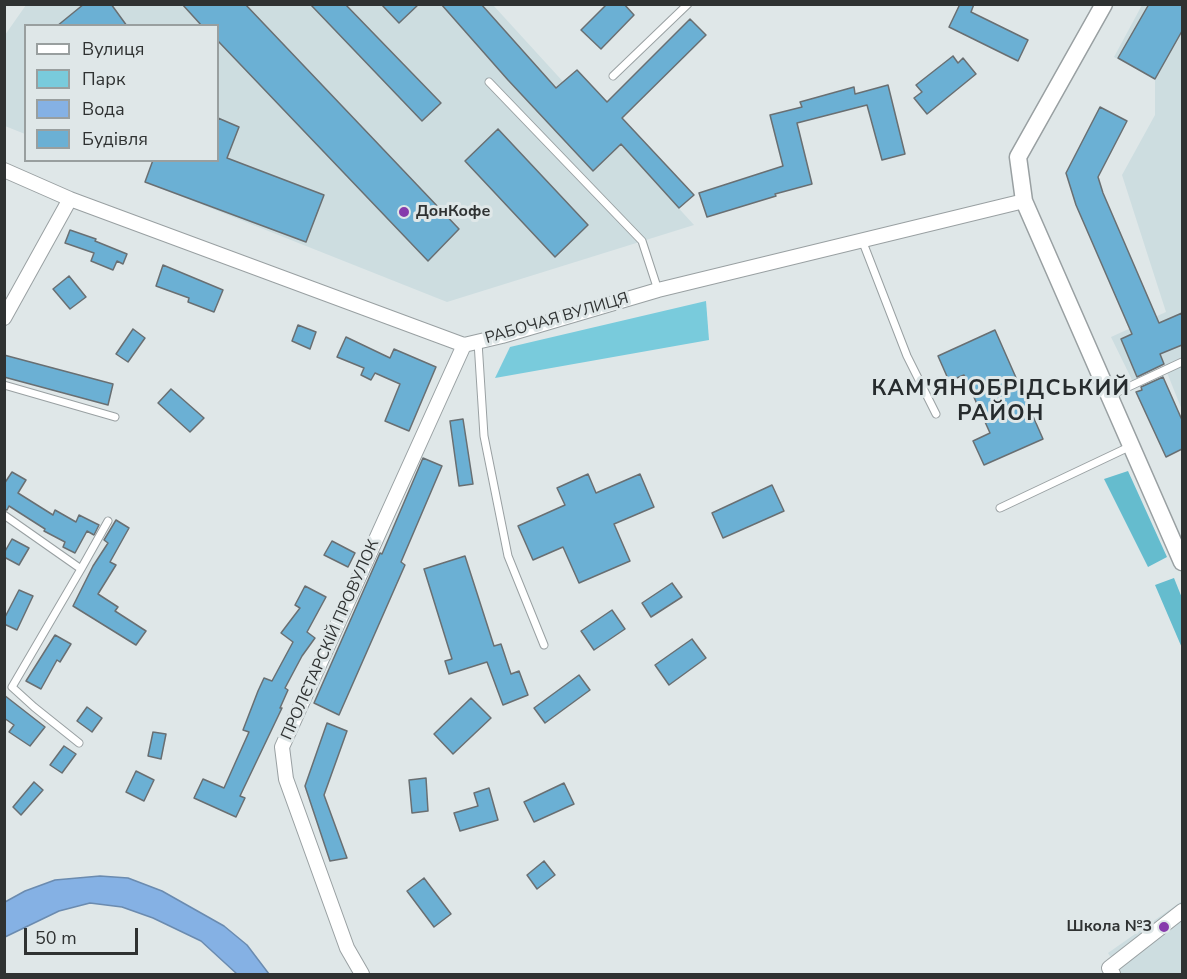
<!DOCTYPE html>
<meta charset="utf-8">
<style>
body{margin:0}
#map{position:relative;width:1187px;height:979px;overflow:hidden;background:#dfe7e8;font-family:"Nunito Sans",sans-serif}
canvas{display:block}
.frame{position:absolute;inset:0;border:6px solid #2f3232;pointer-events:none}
.legend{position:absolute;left:24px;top:24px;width:195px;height:138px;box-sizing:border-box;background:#dfe7e8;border:2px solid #999f9f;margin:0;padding:8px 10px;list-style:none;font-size:18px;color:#2f3232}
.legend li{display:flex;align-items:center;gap:12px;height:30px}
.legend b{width:30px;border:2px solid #999f9f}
.scale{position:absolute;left:24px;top:928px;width:114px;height:27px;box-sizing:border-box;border:3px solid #2f3232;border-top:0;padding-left:8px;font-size:18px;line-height:21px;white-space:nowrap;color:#2f3232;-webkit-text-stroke:4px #dfe7e8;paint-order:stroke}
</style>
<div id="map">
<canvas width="1187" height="979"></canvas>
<div class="frame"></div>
<ul class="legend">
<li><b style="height:8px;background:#fff"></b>Вулиця</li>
<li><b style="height:16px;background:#79cbdc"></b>Парк</li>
<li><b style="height:16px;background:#85b1e4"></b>Вода</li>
<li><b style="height:16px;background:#6bb0d4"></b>Будівля</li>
</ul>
<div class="scale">50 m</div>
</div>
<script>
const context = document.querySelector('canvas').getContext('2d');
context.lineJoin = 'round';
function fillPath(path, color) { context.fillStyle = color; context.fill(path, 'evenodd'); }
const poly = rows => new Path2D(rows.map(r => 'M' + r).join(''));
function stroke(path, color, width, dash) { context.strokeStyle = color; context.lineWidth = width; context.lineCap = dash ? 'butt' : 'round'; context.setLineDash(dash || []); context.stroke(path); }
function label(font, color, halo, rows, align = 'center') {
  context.font = font + ' "Nunito Sans",sans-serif'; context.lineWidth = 6; context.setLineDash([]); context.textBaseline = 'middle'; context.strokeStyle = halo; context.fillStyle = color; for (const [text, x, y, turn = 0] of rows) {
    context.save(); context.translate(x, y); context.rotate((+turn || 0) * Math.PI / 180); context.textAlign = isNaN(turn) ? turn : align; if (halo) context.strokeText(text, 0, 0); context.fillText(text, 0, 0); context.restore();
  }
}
const built = poly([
 [26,5,493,5,694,225,447,302,145,182,153,161,218,160,218,26,26,26,25,134,5,126,5,35],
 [1142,5,1182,5,1182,410,1164,365,1133,382,1111,337,1166,312,1122,175,1155,115,1155,79,1114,57],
 [1182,901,1182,974,1122,974,1108,953]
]);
const green = poly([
 [706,301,709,340,495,378,510,347]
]);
const forest = poly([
 [1128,471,1167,557,1148,567,1104,479],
 [1174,578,1182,598,1182,648,1155,585]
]);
const water = poly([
 [100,876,128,878,162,891,224,926,247,945,269,974,237,974,201,941,153,918,122,907,90,903,59,911,5,937,5,902,25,891,55,880,100,876]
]);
const building = poly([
 [84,4,111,4,127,26,57,26,84,4],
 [182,4,245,4,459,229,428,261,218,41,218,26,202,26,182,4],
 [310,4,345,4,441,103,422,121,310,4],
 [381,4,419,4,399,23,381,4],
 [441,4,481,4,556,88,577,70,607,102,690,19,706,35,622,118,694,195,679,208,621,144,593,171,508,80,441,4],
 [607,4,624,4,634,15,601,49,581,30,607,4],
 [960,4,974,4,971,12,1028,40,1018,61,949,27,960,4],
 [1149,4,1182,4,1182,31,1155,79,1118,58,1149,4],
 [953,56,958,63,963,58,976,74,927,114,914,98,922,92,916,85,953,56],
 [888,85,905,154,882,160,867,105,797,123,812,184,775,194,776,196,707,217,699,193,783,166,770,115,802,107,800,102,854,87,855,94,888,85],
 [1100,107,1127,121,1098,177,1103,193,1159,323,1182,313,1182,345,1160,354,1164,364,1137,377,1121,339,1132,334,1076,205,1066,173,1100,107],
 [218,118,239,127,227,158,324,195,306,242,145,182,153,160,218,160,218,118],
 [498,129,588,225,555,257,465,161,498,129],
 [70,230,96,239,95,241,127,254,123,264,117,261,113,270,91,261,94,253,65,243,70,230],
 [163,265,223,290,214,312,188,302,189,298,156,286,163,265],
 [69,276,86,297,70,309,53,289,69,276],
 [298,325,316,332,310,349,292,341,298,325],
 [133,329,145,338,128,362,116,354,133,329],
 [995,330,1043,439,984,465,973,441,990,433,964,375,949,381,938,356,995,330],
 [346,337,390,358,394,349,436,367,409,431,385,421,400,384,375,373,371,380,361,375,364,368,337,357,346,337],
 [4,355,113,384,108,405,4,377,4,355],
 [1163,377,1182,420,1182,449,1166,457,1136,392,1142,390,1141,387,1163,377],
 [171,389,204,418,190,432,158,403,171,389],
 [463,419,473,484,459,486,450,421,463,419],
 [423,458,442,466,401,562,405,565,339,715,314,703,380,553,382,554,423,458],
 [12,472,26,480,18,493,53,515,55,510,76,522,79,515,99,525,94,535,87,531,75,553,63,547,65,542,44,531,45,529,9,506,7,510,4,509,4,484,12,472],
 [588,474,596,493,640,474,654,507,614,524,630,561,579,583,563,547,533,560,518,526,565,505,557,488,588,474],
 [772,485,784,511,723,538,712,513,772,485],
 [116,520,129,528,110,562,116,565,98,594,118,607,115,611,146,631,136,645,73,606,93,566,108,543,104,540,116,520],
 [12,539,29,548,19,565,4,557,4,553,12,539],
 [332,541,355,553,348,567,324,555,332,541],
 [465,556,494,646,501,644,511,674,519,671,528,695,503,705,487,662,449,674,445,661,452,659,424,569,465,556],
 [672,583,682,597,651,617,642,603,672,583],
 [305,586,326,597,307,632,315,638,302,656,285,688,288,690,280,708,282,708,240,796,245,798,236,817,194,798,203,779,224,788,249,732,243,730,258,691,264,678,272,681,293,642,281,633,300,608,295,605,305,586],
 [19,590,33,596,17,630,4,624,4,619,19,590],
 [612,610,625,629,594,650,581,631,612,610],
 [55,635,71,644,60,662,57,660,41,689,26,681,55,635],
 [692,639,706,658,669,685,655,665,692,639],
 [579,675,590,690,545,723,534,708,579,675],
 [4,695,45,727,30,746,9,732,14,725,4,718,4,695],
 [471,698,491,718,453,754,434,734,471,698],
 [87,707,102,718,92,732,77,721,87,707],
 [327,723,347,731,324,795,347,858,330,861,305,786,327,723],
 [153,732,166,734,161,759,148,756,153,732],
 [64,746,76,754,62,773,50,765,64,746],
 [136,771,154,780,144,801,126,792,136,771],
 [426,778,428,811,412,813,409,780,426,778],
 [34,782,43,790,21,815,13,807,34,782],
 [564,783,574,804,534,822,524,802,564,783],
 [489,788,498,820,460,831,454,813,478,806,474,793,489,788],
 [544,861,555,875,537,889,527,875,544,861],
 [424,878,451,914,434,927,407,891,424,878]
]);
const service = poly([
 [613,76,688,4],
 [489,82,642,241,658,290],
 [862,240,907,356,936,414],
 [478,342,484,436,508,556,544,645],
 [4,385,115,417],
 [1109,396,1182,362],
 [1000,508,1131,446],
 [4,515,81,569,12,687,34,707,79,743],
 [81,569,108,521]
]);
const minor = poly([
 [4,170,70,199,464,345,502,336,658,290,1024,201],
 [4,318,70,199],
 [362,974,347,948,286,779,282,747,464,345],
 [1113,974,1109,968,1182,911]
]);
const tertiary = poly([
 [1104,4,1018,157,1024,201,1182,562]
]);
const markers = [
 [404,212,6,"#863bac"],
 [1164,927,6,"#863bac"]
];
const poiNames = [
 ["ДонКофе",416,212],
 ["Школа №3",1152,927,"right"]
];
const streetNames = [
 ["РАБОЧАЯ ВУЛИЦЯ",557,319,-16],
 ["ПРОЛЄТАРСКІЙ ПРОВУЛОК",331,640,-66]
];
const districtNames = [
 ["КАМ'ЯНОБРІДСЬКИЙ",1001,390],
 ["РАЙОН",1001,415]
];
fillPath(built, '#cddde0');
fillPath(green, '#79cbdc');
fillPath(forest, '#65bcce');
fillPath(water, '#85b1e4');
stroke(water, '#6b8baf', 1.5);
fillPath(building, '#6bb0d4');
stroke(building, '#696f72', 1.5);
stroke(service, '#99a0a2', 9);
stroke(minor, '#99a0a2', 16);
stroke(tertiary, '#99a0a2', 19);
stroke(service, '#fff', 7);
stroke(minor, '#fff', 14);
stroke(tertiary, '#fff', 16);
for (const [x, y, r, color] of markers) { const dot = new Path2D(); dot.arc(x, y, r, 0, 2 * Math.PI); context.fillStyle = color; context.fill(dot); stroke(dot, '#dfe7e8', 2); }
label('bold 16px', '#2f3232', '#dfe7e8', poiNames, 'left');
label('16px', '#2f3232', '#dfe7e8', streetNames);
context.letterSpacing = '1.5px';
label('bold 22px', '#272c2e', '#dfe7e8', districtNames);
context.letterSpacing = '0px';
</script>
